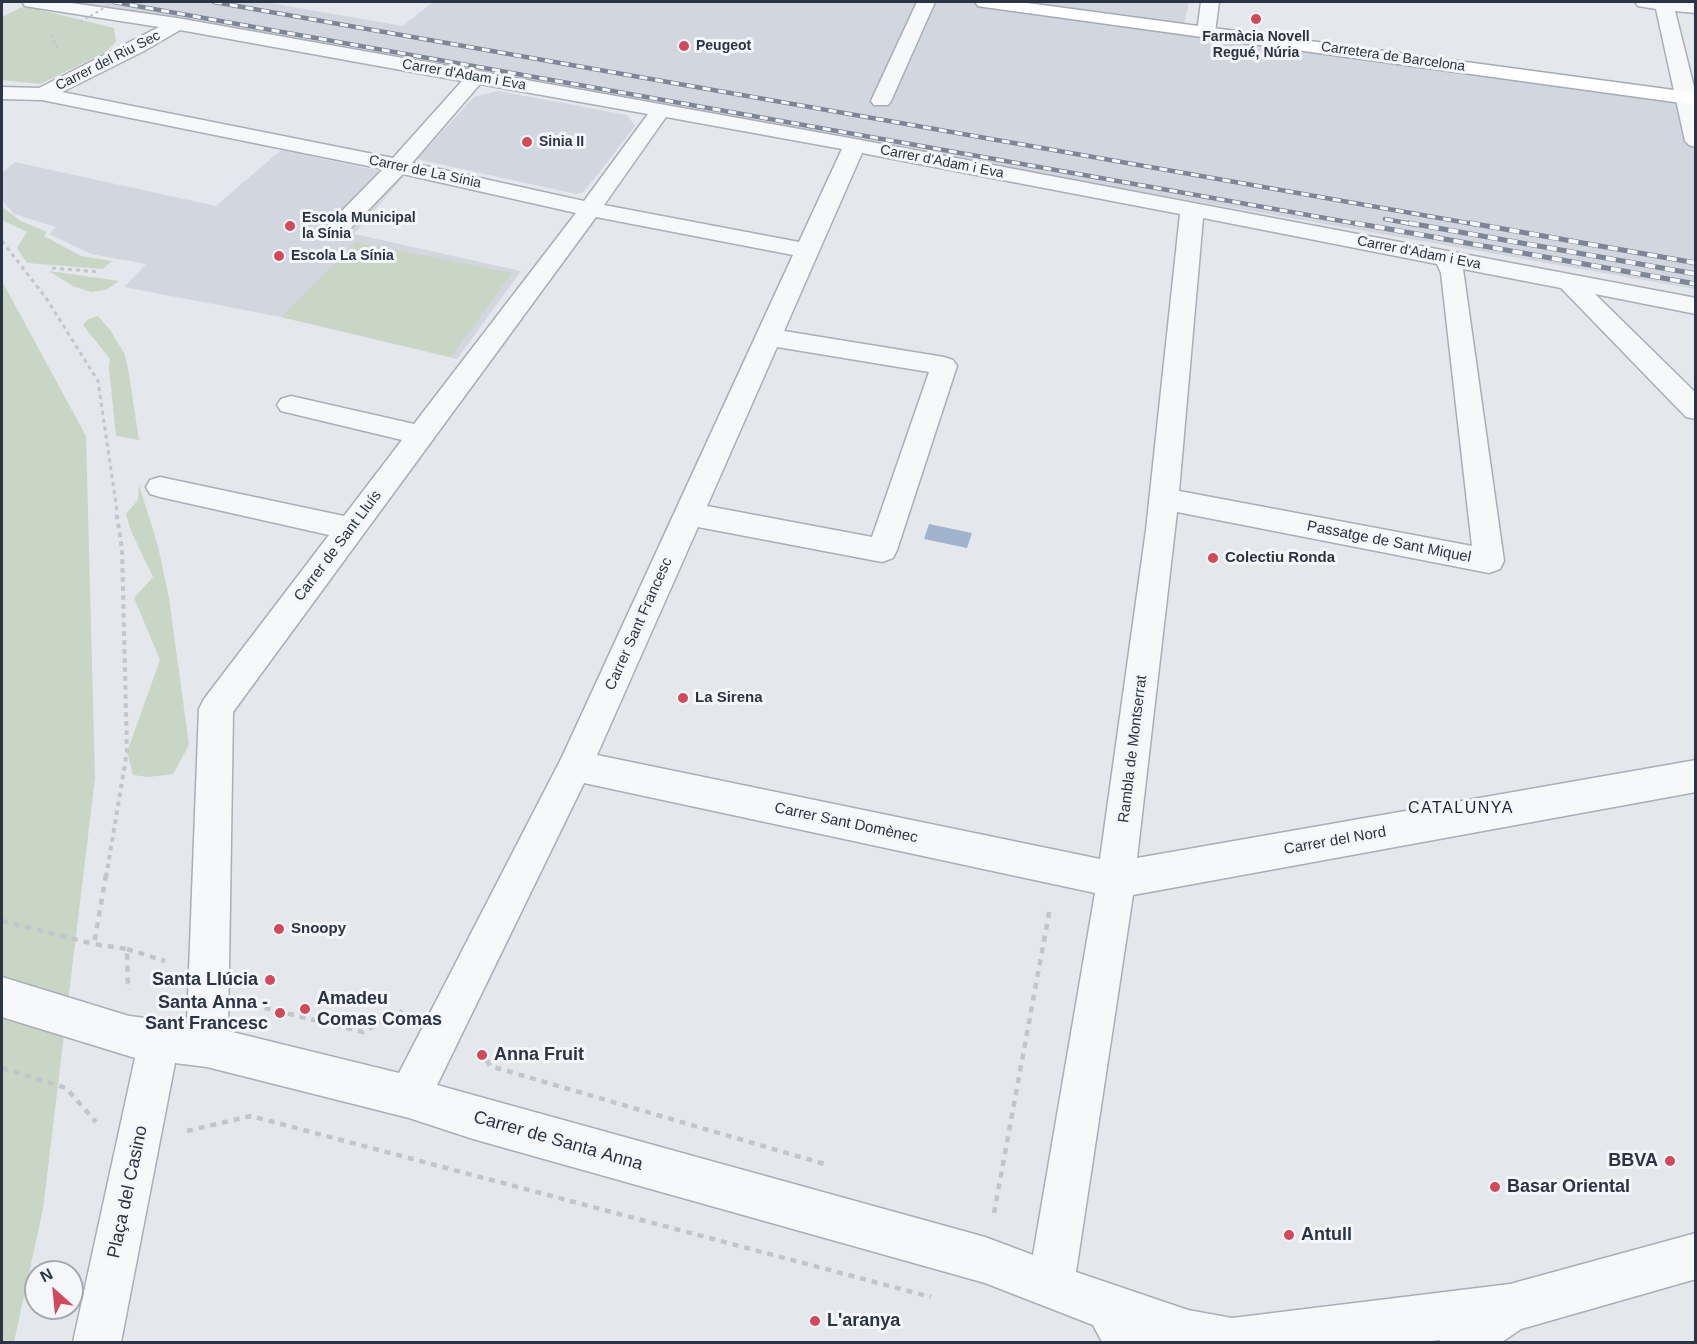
<!DOCTYPE html>
<meta charset="utf-8">
<style>
body{margin:0}
#map{position:relative;width:1697px;height:1344px;overflow:hidden;background:#e4e7ec;font-family:Helvetica,sans-serif}
canvas{display:block}
.frame{position:absolute;inset:0;border:3px solid #2b3445;pointer-events:none}
.north{position:absolute;left:24px;top:1260px;width:60px;height:60px;box-sizing:border-box;background:#f4f6f9;border:2px solid #a4a8b1;border-radius:50%;rotate:333deg;font-size:16px;font-weight:700;line-height:24px;text-align:center;color:#2b3445}
.north::after{content:'';display:block;margin:auto;width:21px;height:27px;background:#d1495b;clip-path:polygon(50% 0,100% 100%,50% 72%,0 100%)}
</style>
<div id="map">
<canvas width="1697" height="1344"></canvas>
<div class="frame"></div>
<div class="north">N</div>
</div>
<script>
const context = document.querySelector('canvas').getContext('2d');
context.lineJoin = 'round';
function fillPath(path, color) { context.fillStyle = color; context.fill(path, 'evenodd'); }
const poly = rows => new Path2D(rows.map(r => 'M' + r).join(''));
function stroke(path, color, width, dash) { context.strokeStyle = color; context.lineWidth = width; context.lineCap = dash ? 'butt' : 'round'; context.setLineDash(dash || []); context.stroke(path); }
function label(font, color, halo, rows, align = 'center') {
  context.font = font + ' Helvetica,sans-serif'; context.lineWidth = 6; context.setLineDash([]); context.textBaseline = 'middle'; context.strokeStyle = halo; context.fillStyle = color; for (const [text, x, y, turn = 0] of rows) {
    context.save(); context.translate(x, y); context.rotate((+turn || 0) * Math.PI / 180); context.textAlign = isNaN(turn) ? turn : align; if (halo) context.strokeText(text, 0, 0); context.fillText(text, 0, 0); context.restore();
  }
}
const built = poly([
 [61,2,264,2,403,26,433,2,1189,2,1183,29,1695,97,1695,289],
 [498,91,627,115,635,126,584,192,576,194,417,159,474,97],
 [281,150,404,176,354,234,521,271,457,359,281,317,124,287,146,264,91,254,49,234,56,227,14,214,2,200,2,173,15,162,216,206]
]);
const green = poly([
 [24,6,114,28,116,42,106,52,40,84,2,80,2,17],
 [2,207,21,221,47,232,44,236,81,256,112,261,103,269,27,263,17,248,27,232,2,220],
 [356,242,512,273,451,357,281,317],
 [49,271,119,281,106,290,91,292,73,286],
 [2,281,86,436,95,778,43,1209,14,1342,2,1342],
 [98,316,110,330,124,353,128,368,139,440,116,436,109,368,110,359,83,325,87,320],
 [139,485,158,546,169,598,189,745,173,774,148,777,133,775,127,752,160,660,134,598,153,577,131,531,126,514,138,500]
]);
const water = poly([
 [929,524,972,533,967,548,924,539]
]);
const pathFar3 = poly([
 [51,35,58,50]
]);
const pathFar2 = poly([
 [2,241,46,298,98,381,117,511],
 [52,268,100,272]
]);
const pathFar1 = poly([
 [106,877,127,752,122,549,116,510]
]);
const path = poly([
 [106,875,94,944,127,949,128,990],
 [2,921,94,944],
 [127,949,165,961],
 [253,1005,363,1032,402,1011],
 [481,1050,490,1066,828,1165],
 [2,1068,66,1088,96,1122],
 [187,1131,251,1116,931,1297],
 [994,1213,1050,908]
]);
const minor = poly([
 [22,2,64,2,177,18,476,71,855,139,1696,298,1696,314,1595,294,1696,393,1696,419,1686,417,1561,288,1463,269,1504,561,1500,569,1489,573,1177,512,1137,858,1696,760,1696,792,1133,895,1076,1272,1188,1310,1232,1318,1510,1284,1696,1233,1696,1279,1521,1329,1502,1342,1439,1342,1440,1340,1422,1342,1102,1342,1093,1325,985,1283,473,1139,409,1118,207,1067,175,1063,121,1342,73,1342,135,1058,2,1017,2,977,129,1016,187,1023,199,709,204,699,329,535,160,497,150,494,146,487,150,480,160,477,344,516,402,440,281,411,277,405,281,399,291,396,414,424,576,213,403,174,348,231,340,233,332,231,328,226,332,221,383,169,42,100,2,99,2,87,39,88,159,27,31,7,25,6,22,2],
 [180,30,462,81,393,158,62,92,144,51,180,30],
 [480,84,648,114,584,201,412,163,480,84],
 [666,117,842,149,799,242,604,205,666,117],
 [862,153,1180,214,1146,530,1100,859,597,755,698,527,882,562,893,558,897,550,957,366,953,360,944,357,784,331,862,153],
 [596,217,793,255,562,757,399,1073,228,1031,233,712,596,217],
 [1203,218,1437,264,1441,273,1472,546,1179,491,1203,218],
 [777,347,929,372,872,537,707,506,777,347],
 [584,783,1095,893,1033,1255,985,1237,437,1085,584,783],
 [917,2,935,2,891,101,888,105,874,105,871,101,917,2],
 [1201,2,1219,2,1215,32,1213,36,1206,38,1199,36,1197,32,1201,2],
 [1635,2,1696,2,1696,13,1675,11,1696,95,1696,147,1689,145,1685,141,1656,9,1638,6,1635,2]
]);
const major = poly([
 [975,2,1020,2,1696,93,1696,105,984,7,978,6,975,2]
]);
const railFar1 = poly([
 [114,2,1364,225],
 [214,2,1479,225],
 [1385,219,1417,225]
]);
const rail = poly([
 [1355,223,1696,284],
 [1409,223,1696,274],
 [1470,223,1696,263]
]);
const pathBridge = poly([
 [80,22,114,2]
]);
const markers = [
 [1256,19,6,"#d1495b"],
 [684,46,6,"#d1495b"],
 [527,142,6,"#d1495b"],
 [290,226,6,"#d1495b"],
 [279,256,6,"#d1495b"],
 [1213,558,6,"#d1495b"],
 [683,698,6,"#d1495b"],
 [279,929,6,"#d1495b"],
 [270,980,6,"#d1495b"],
 [305,1009,6,"#d1495b"],
 [280,1013,6,"#d1495b"],
 [482,1055,6,"#d1495b"],
 [1670,1161,6,"#d1495b"],
 [1495,1187,6,"#d1495b"],
 [1289,1235,6,"#d1495b"],
 [815,1321,6,"#d1495b"]
];
const farPoinames = [
 ["Farmàcia Novell",1256,37,"center"],
 ["Regué, Núria",1256,53,"center"],
 ["Peugeot",696,46],
 ["Sinia II",539,142],
 ["Escola Municipal",302,218],
 ["la Sínia",302,234],
 ["Escola La Sínia",291,256]
];
const farStreetnames = [
 ["Carretera de Barcelona",1393,57,8],
 ["Carrer del Riu Sec",108,61,-27],
 ["Carrer d'Adam i Eva",464,75,10],
 ["Carrer d'Adam i Eva",942,162,11],
 ["Carrer de La Sínia",425,172,12],
 ["Carrer d'Adam i Eva",1419,253,11]
];
const streetNames = [
 ["Passatge de Sant Miquel",1389,542,11],
 ["Carrer de Sant Lluís",338,546,-53],
 ["Carrer Sant Francesc",639,624,-66],
 ["Rambla de Montserrat",1133,749,-83],
 ["Carrer Sant Domènec",846,823,12],
 ["Carrer del Nord",1335,841,-10]
];
const poiNames = [
 ["Colectiu Ronda",1225,558],
 ["La Sirena",695,698],
 ["Snoopy",291,929]
];
const neighbourhoodNames = [
 ["CATALUNYA",1461,809]
];
const nearPoinames = [
 ["Santa Llúcia",258,980,"right"],
 ["Amadeu",317,999],
 ["Comas Comas",317,1020],
 ["Santa Anna -",268,1003,"right"],
 ["Sant Francesc",268,1024,"right"],
 ["Anna Fruit",494,1055],
 ["BBVA",1658,1161,"right"],
 ["Basar Oriental",1507,1187],
 ["Antull",1301,1235],
 ["L'aranya",827,1321]
];
const nearStreetnames = [
 ["Carrer de Santa Anna",558,1141,16],
 ["Plaça del Casino",128,1192,-78]
];
fillPath(built, '#d2d6de');
fillPath(green, '#c9d6c5');
fillPath(water, '#9fb4cc');
stroke(minor, '#a9aeb7', 3);
stroke(major, '#a3abb8', 3);
stroke(pathFar3, '#c2c5cb', 2, [3, 3]);
stroke(pathFar2, '#c2c5cb', 3, [4, 4]);
stroke(pathFar1, '#c2c5cb', 4, [4.5, 4.5]);
stroke(path, '#c2c5cb', 4.5, [6, 6]);
fillPath(minor, '#f7f8fa');
fillPath(major, '#fff');
stroke(railFar1, '#7d8696', 4.5);
stroke(rail, '#7d8696', 5);
stroke(railFar1, '#f4f6f9', 3, [8]);
stroke(rail, '#f4f6f9', 4, [10]);
stroke(pathBridge, '#c2c5cb', 2, [3, 3]);
for (const [x, y, r, color] of markers) { const dot = new Path2D(); dot.arc(x, y, r, 0, 2 * Math.PI); context.fillStyle = color; context.fill(dot); stroke(dot, '#f4f6f9', 2); }
label('bold 14px', '#2b3445', '#f4f6f9', farPoinames, 'left');
label('14px', '#2b3445', '#f4f6f9', farStreetnames);
label('15px', '#2b3445', '#f4f6f9', streetNames);
label('bold 15px', '#2b3445', '#f4f6f9', poiNames, 'left');
context.letterSpacing = '1.5px';
label('16px', '#1d2536', '#f4f6f9', neighbourhoodNames);
context.letterSpacing = '0px';
label('bold 18px', '#2b3445', '#f4f6f9', nearPoinames, 'left');
label('18px', '#2b3445', '#f4f6f9', nearStreetnames);
</script>
